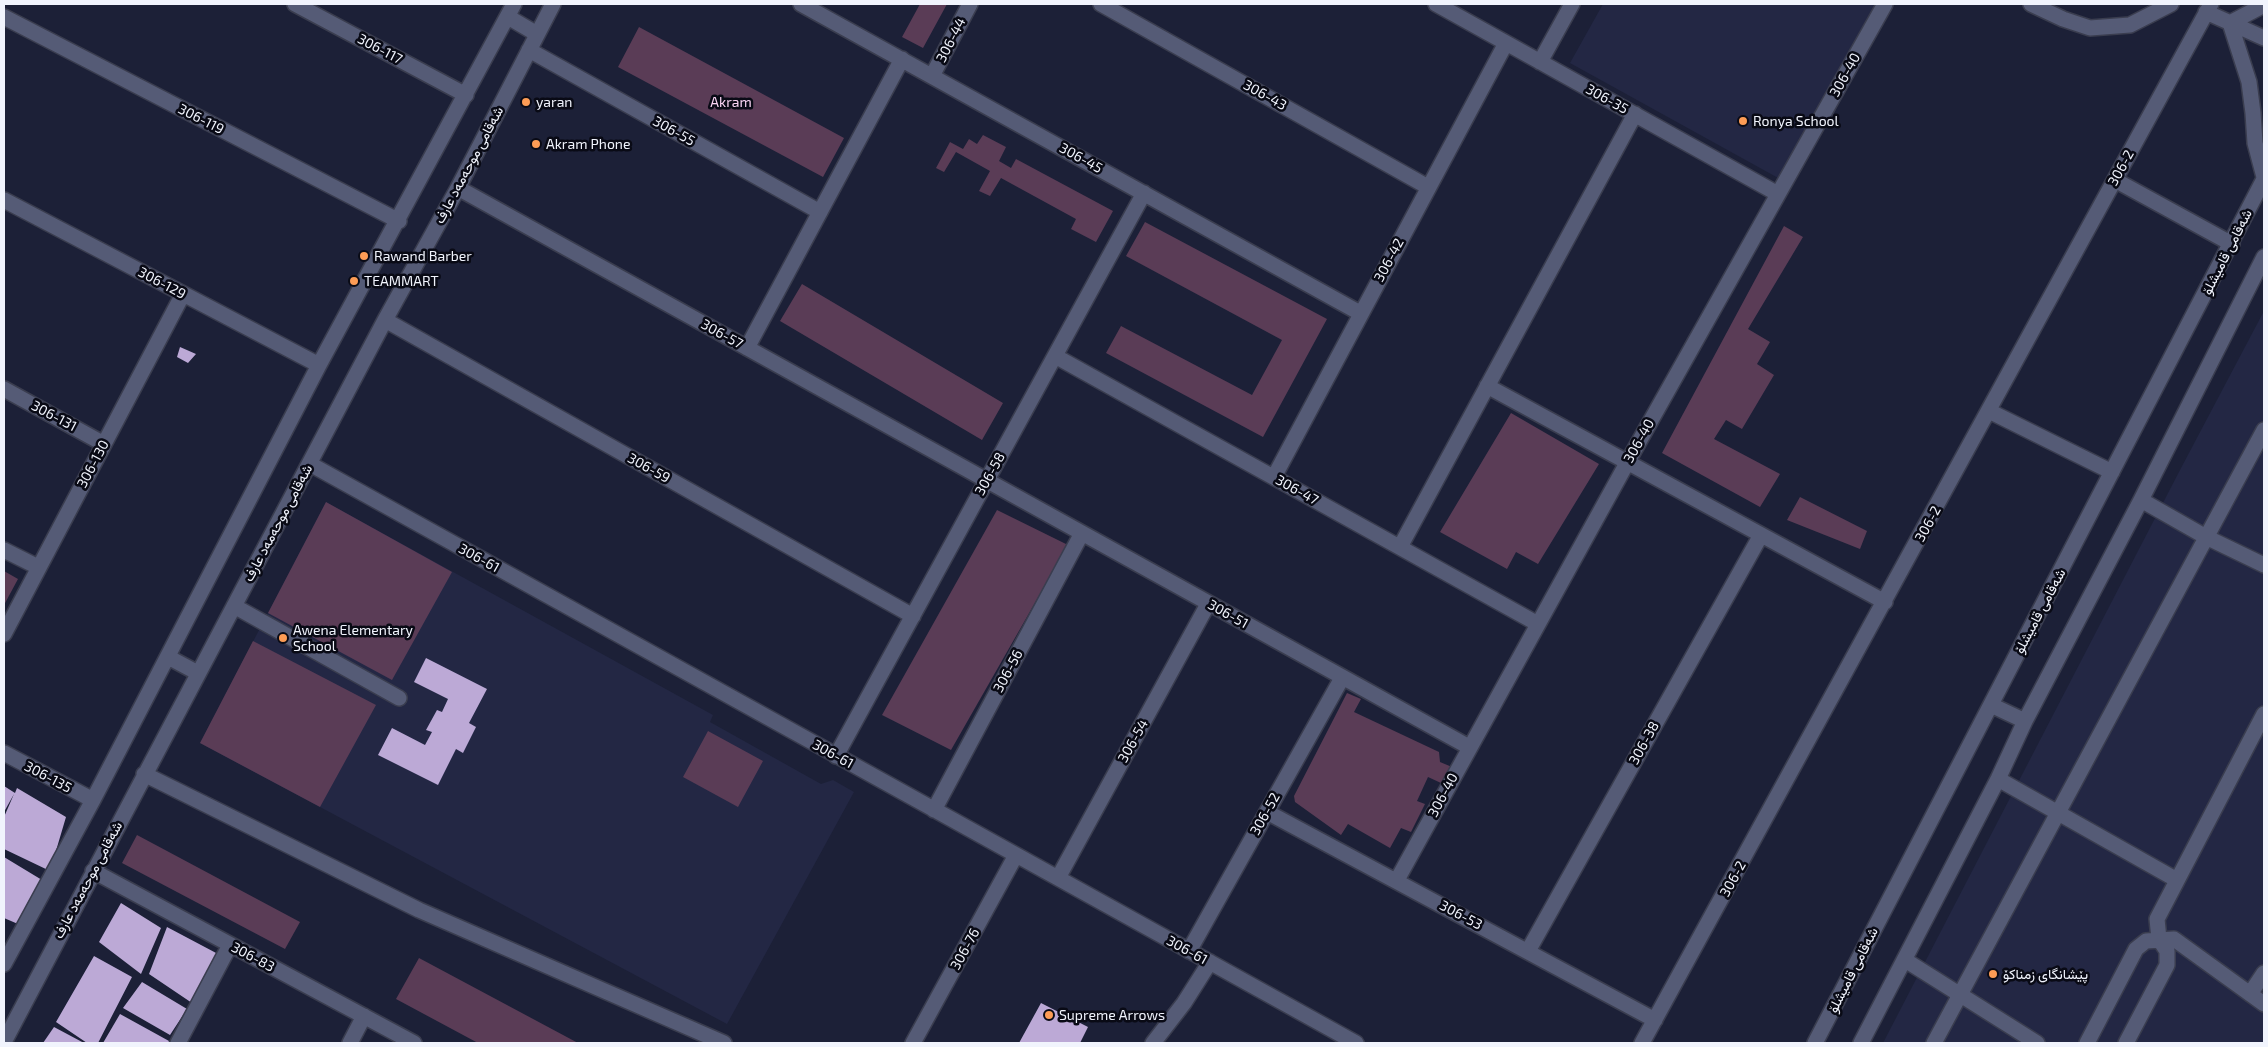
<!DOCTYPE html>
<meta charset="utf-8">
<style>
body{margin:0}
#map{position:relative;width:2268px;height:1047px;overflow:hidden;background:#1c2037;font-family:"Exo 2",sans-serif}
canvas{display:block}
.frame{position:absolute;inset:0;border:5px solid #f1f4fd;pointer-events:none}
</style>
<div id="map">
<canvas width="2268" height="1047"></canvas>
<div class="frame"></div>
</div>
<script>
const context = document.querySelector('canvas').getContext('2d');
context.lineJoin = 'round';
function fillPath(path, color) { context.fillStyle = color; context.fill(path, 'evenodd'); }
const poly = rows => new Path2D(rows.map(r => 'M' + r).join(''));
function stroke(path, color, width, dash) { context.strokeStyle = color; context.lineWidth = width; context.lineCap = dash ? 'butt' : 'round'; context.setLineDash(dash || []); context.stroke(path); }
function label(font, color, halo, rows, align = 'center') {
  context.font = font + ' "Exo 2",Vazirmatn,sans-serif'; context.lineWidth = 5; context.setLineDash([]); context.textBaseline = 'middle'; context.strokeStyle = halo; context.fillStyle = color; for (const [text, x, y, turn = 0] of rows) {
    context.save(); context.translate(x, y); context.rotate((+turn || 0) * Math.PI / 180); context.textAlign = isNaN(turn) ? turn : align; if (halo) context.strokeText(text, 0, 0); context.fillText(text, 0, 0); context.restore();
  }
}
const built = poly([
 [1603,4,1876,4,1780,179,1570,63],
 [2264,311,2264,1043,1883,1043,2180,470],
 [326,502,713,715,710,722,821,784,833,780,854,792,727,1024,200,743]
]);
const green = poly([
 [920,4,947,4,923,48,902,37],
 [639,27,844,138,823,177,618,67],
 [983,135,1006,147,999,161,1011,168,1016,159,1113,211,1096,242,1071,229,1076,219,1001,178,990,196,979,191,990,171,956,152,944,172,936,168,950,142,963,149,969,139,977,144],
 [1145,222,1327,319,1263,437,1106,353,1121,326,1252,395,1282,340,1126,256],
 [1784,226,1803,237,1748,329,1770,342,1757,364,1774,375,1742,429,1726,420,1714,439,1780,474,1760,507,1662,453],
 [802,284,1003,403,982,440,780,321],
 [1511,413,1599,464,1538,564,1516,552,1507,569,1440,532],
 [1800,497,1867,531,1860,549,1787,520],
 [326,502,452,572,392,680,268,613],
 [997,510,1068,545,951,750,882,715],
 [4,571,18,579,4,605],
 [253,641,376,705,320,807,200,743],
 [1347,693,1361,699,1354,712,1439,752,1440,762,1452,767,1441,783,1428,777,1417,801,1425,804,1411,832,1401,828,1390,848,1348,824,1341,835,1295,802,1294,796],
 [708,731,763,761,738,807,683,777],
 [137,835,300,922,285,949,122,863],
 [419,958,578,1043,478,1043,396,999]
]);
const building = poly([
 [180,347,196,354,188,363,177,357],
 [426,658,487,689,469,723,476,727,463,753,456,749,438,785,378,755,392,728,425,745,432,732,426,730,437,710,442,712,448,699,414,682],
 [4,786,15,793,17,788,66,817,50,871,4,849,4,817,14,794,4,812],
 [4,857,42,880,18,924,4,918],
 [121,903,161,928,141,974,99,942],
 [167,927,218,954,192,1003,149,974],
 [94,956,132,977,98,1043,87,1043,56,1022],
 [142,982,187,1009,170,1035,123,1008],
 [1041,1003,1088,1027,1080,1043,1019,1043],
 [120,1014,169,1041,168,1043,103,1043],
 [54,1027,84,1043,43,1043]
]);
const minor = poly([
 [295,4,466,95],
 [801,4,1360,313],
 [1101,4,1428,187],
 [1436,4,1778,194],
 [2031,4,2063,19,2090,28,2130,25,2171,4],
 [2264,5,2230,23,2249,82,2253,113,2255,143,2264,177],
 [2206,12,2264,38],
 [4,17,399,221],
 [508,17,537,34],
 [529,50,820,212],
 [1540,62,1572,4],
 [932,76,970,4],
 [2115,180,2232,244],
 [458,188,1469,747],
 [4,200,319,365],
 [385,320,913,616],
 [747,348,902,59],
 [1055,356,1538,624],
 [1487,386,1885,602],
 [4,389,104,444],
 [1989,411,2112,472],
 [310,464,1356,1043],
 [1274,477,1506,43],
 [2141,500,2206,537,2264,565],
 [1400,547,1635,114],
 [4,550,38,567],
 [234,606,399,698],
 [4,634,183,294],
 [168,657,198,673],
 [1991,705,2025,721],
 [4,753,93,800],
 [836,756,1144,193],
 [144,774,419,910,724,1043],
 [1998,779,2177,880],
 [934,810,1082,533],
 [1267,812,1655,1020],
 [93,871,414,1043],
 [1058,878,1208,604],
 [1397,880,1627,463,1885,4],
 [1189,951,1342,678],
 [1528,951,1761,535],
 [1905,960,2037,1043],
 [4,964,93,800,319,365,514,4],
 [2250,994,2264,973],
 [4,1042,385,320,458,188,553,4],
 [178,1043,230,945],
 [350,1043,364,1016],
 [913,1043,1016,855],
 [1153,1043,1184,1003,1210,962],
 [1642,1043,2211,4],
 [1815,1043,2264,179],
 [1861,1043,1998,779,2025,721,2141,500,2264,257],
 [1934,1043,2264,430],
 [2087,1043,2136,949,2146,941,2174,939,2264,1004],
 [2126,1043,2167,965,2167,951,2159,939,2157,919,2264,714]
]);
const markers = [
 [526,102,5,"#fd9c55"],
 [1743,121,5,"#fd9c55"],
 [536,144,5,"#fd9c55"],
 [364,256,5,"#fd9c55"],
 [354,281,5,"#fd9c55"],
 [283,638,5,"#fd9c55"],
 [1993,974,5,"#fd9c55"],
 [1049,1015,5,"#fd9c55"]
];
const streetNames = [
 ["306-44",951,40,-63],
 ["306-117",380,49,28],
 ["306-40",1845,75,-61],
 ["306-43",1265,95,29],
 ["306-35",1607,99,29],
 ["306-119",201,119,27],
 ["306-55",674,131,29],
 ["306-45",1081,158,29],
 ["شەقامی موحەمەد عارف",469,165,-62],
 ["306-2",2121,168,-61],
 ["شەقامی قامیشلۆ",2227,252,-63],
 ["306-42",1389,260,-62],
 ["306-129",162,283,28],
 ["306-57",722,334,29],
 ["306-131",54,416,28],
 ["306-40",1639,441,-61],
 ["306-130",93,464,-62],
 ["306-59",649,468,29],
 ["306-58",990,474,-61],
 ["306-47",1297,490,29],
 ["شەقامی موحەمەد عارف",278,523,-62],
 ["306-2",1928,524,-61],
 ["306-61",479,558,29],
 ["شەقامی قامیشلۆ",2040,611,-62],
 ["306-51",1228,614,29],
 ["306-56",1008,671,-62],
 ["306-54",1133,741,-61],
 ["306-38",1644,743,-61],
 ["306-61",833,754,29],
 ["306-135",48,777,28],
 ["306-40",1443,795,-62],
 ["306-52",1265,814,-61],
 ["306-2",1733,879,-61],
 ["شەقامی موحەمەد عارف",88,880,-62],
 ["306-53",1461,915,28],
 ["306-76",965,949,-61],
 ["306-61",1187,950,29],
 ["306-83",253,957,28],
 ["شەقامی قامیشلۆ",1853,970,-63]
];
const poiNames = [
 ["yaran",536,102],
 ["Ronya School",1753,121],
 ["Akram Phone",546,144],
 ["Rawand Barber",374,256],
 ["TEAMMART",364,281],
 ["Awena Elementary",293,630],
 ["School",293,646],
 ["پێشانگای زمناكۆ",2003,974],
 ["Supreme Arrows",1059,1015]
];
const parkNames = [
 ["Akram",731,102]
];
fillPath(built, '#232744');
fillPath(green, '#5a3c56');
fillPath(building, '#bca9d6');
stroke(minor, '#3a3d4f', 18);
stroke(minor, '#555b76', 15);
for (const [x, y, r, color] of markers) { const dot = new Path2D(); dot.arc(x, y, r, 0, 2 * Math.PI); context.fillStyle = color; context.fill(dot); stroke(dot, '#090a15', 2); }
label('14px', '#f1f4fd', '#090a15', streetNames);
label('14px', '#f1f4fd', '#090a15', poiNames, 'left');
label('14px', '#fbd5f4', '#090a15', parkNames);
</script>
